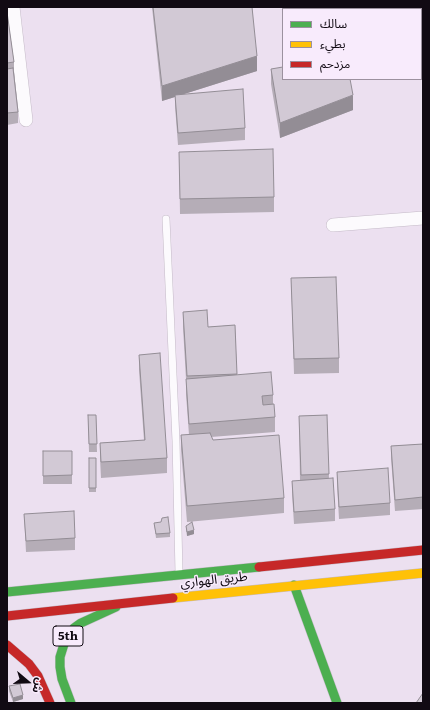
<!DOCTYPE html>
<meta charset="utf-8">
<style>
body{margin:0}
#map{position:relative;width:430px;height:710px;overflow:hidden;background:#ece0f0;font-family:Literata,"Noto Sans Arabic",serif}
canvas{display:block}
.frame{position:absolute;inset:0;border:8px solid #110a13;pointer-events:none}
.legend{position:absolute;left:282px;top:8px;width:140px;height:72px;box-sizing:border-box;background:#f8ebfc;border:1px solid #9c919f;margin:0;padding:5px 7px;list-style:none;font-size:12px;color:#110a13}
.legend li{display:flex;align-items:center;gap:8px;height:20px}
.legend b{width:20px;border:1px solid #9c919f}
.north{position:absolute;left:8px;top:662px;width:40px;height:40px;-webkit-text-stroke:3px #f8ebfc;paint-order:stroke;rotate:109deg;font-size:11px;font-weight:700;line-height:16px;text-align:center;color:#110a13}
.north::after{content:'';display:block;margin:auto;width:14px;height:18px;background:#110a13;clip-path:polygon(50% 0,100% 100%,50% 72%,0 100%)}
</style>
<div id="map">
<canvas width="430" height="710"></canvas>
<div class="frame"></div>
<ul class="legend">
<li><b style="height:5px;background:#4caf50"></b>سالك</li>
<li><b style="height:5px;background:#ffc107"></b>بطيء</li>
<li><b style="height:5px;background:#c62828"></b>مزدحم</li>
</ul>
<div class="north">ش</div>
</div>
<script>
const context = document.querySelector('canvas').getContext('2d');
context.lineJoin = 'round';
const poly = rows => new Path2D(rows.map(r => 'M' + r).join(''));
function stroke(path, color, width, dash) { context.strokeStyle = color; context.lineWidth = width; context.lineCap = dash ? 'butt' : 'round'; context.setLineDash(dash || []); context.stroke(path); }
function fillPath(path, color) { context.fillStyle = color; context.fill(path, 'evenodd'); }
function label(font, color, halo, rows, align = 'center') {
  context.font = font + ' Literata,"Noto Sans Arabic",serif'; context.lineWidth = 3; context.setLineDash([]); context.textBaseline = 'middle'; context.strokeStyle = halo; context.fillStyle = color; for (const [text, x, y, turn = 0] of rows) {
    context.save(); context.translate(x, y); context.rotate((+turn || 0) * Math.PI / 180); context.textAlign = isNaN(turn) ? turn : align; if (halo) context.strokeText(text, 0, 0); context.fillText(text, 0, 0); context.restore();
  }
}
const lane = poly([
 [166,219,176,441,179,573]
]);
const street = poly([
 [13,7,26,120],
 [333,225,423,218]
]);
const fast = poly([
 [294,585,337,703],
 [7,592,259,567],
 [71,703,62,679,60,667,60,657,65,641,74,628,81,623,116,607]
]);
const slow = poly([
 [173,598,423,573]
]);
const jam = poly([
 [259,567,423,550],
 [7,616,173,598],
 [7,645,29,664,38,676,50,703]
]);
const wall = poly([
 [152,7,252,7,257,71,184,94,245,128,245,140,178,145,175,106,175,97,162,101],
 [7,12,14,62,14,71,18,112,18,123,7,125],
 [271,69,353,110,280,138,271,84],
 [179,152,274,197,274,212,180,214],
 [291,278,339,358,339,373,294,374],
 [183,312,208,327,235,325,237,375,273,395,273,404,275,417,275,432,211,437,213,440,284,498,284,513,187,522,181,450,181,435,189,435,186,394,186,379,183,327],
 [139,355,167,458,167,473,101,478,100,458,100,443,144,440,139,370],
 [88,415,96,415,97,452,89,452],
 [327,415,329,479,335,509,335,521,294,524,292,493,292,481,300,481,299,416],
 [423,444,423,509,395,511,391,458,391,446],
 [43,451,72,451,72,484,43,484],
 [89,458,96,458,96,492,89,492],
 [337,472,390,503,390,515,339,519,337,484],
 [24,514,75,538,75,550,26,552],
 [154,523,170,533,170,537,156,538],
 [186,526,194,534,187,536,186,530],
 [9,686,23,699,13,702,9,691]
]);
const shadedWall = poly([
 [257,56,257,71,162,101,162,86],
 [353,95,353,110,280,138,280,123],
 [194,530,194,534,187,536,187,532],
 [23,695,23,699,13,702,13,698]
]);
const building = poly([
 [153,7,252,7,257,56,162,86,153,7],
 [314,7,354,7,355,9,314,9,314,7],
 [7,12,14,62,7,63,7,12],
 [283,67,283,79,350,79,353,95,280,123,271,69,283,67],
 [13,68,18,112,7,113,7,69,13,68],
 [243,89,245,128,178,133,175,95,243,89],
 [273,149,274,197,180,199,179,152,273,149],
 [336,277,339,358,294,359,291,278,336,277],
 [207,310,208,327,235,325,237,374,187,376,183,312,207,310],
 [160,353,167,458,101,462,100,443,145,440,139,355,160,353],
 [271,372,273,395,262,396,263,405,274,404,275,417,189,424,186,379,271,372],
 [88,415,96,415,97,444,89,444,88,415],
 [327,415,329,474,301,475,299,416,327,415],
 [210,433,213,440,279,435,284,498,187,506,181,435,210,433],
 [423,444,423,497,395,500,391,446,423,444],
 [43,451,72,451,72,475,43,476,43,451],
 [89,458,96,458,96,488,89,488,89,458],
 [388,468,390,503,339,507,337,472,388,468],
 [333,478,335,509,294,512,292,481,333,478],
 [74,511,75,538,26,541,24,514,74,511],
 [168,517,170,533,156,534,154,523,161,522,162,518,168,517],
 [192,522,194,530,187,532,186,526,192,522],
 [20,684,23,695,13,698,9,686,20,684],
 [423,693,423,703,416,703,423,693]
]);
const shields = [
 [68,636,30]
];
const shieldNames = [
 ["5th",68,636]
];
const streetNames = [
 ["طريق الهواري",214,580,-6]
];
stroke(lane, '#c4bac7', 8);
stroke(street, '#c4bac7', 14);
stroke(fast, '#c4bac7', 10);
stroke(slow, '#c4bac7', 10);
stroke(jam, '#c4bac7', 10);
stroke(lane, '#fcfafd', 7);
stroke(street, '#fcfafd', 13);
stroke(fast, '#4caf50', 9);
stroke(slow, '#ffc107', 9);
stroke(jam, '#c62828', 9);
fillPath(wall, '#b5adb7');
fillPath(shadedWall, '#938d95');
fillPath(building, '#d2c9d5');
stroke(building, '#938d95', 1);
for (const [x, y, w] of shields) { const box = new Path2D(); box.roundRect(x - w / 2, y - 10, w, 20, 3); context.fillStyle = '#f8ebfc'; context.fill(box); stroke(box, '#110a13', 1); }
label('bold 12px', '#110a13', null, shieldNames);
label('13px', '#110a13', '#f8ebfc', streetNames);
</script>
